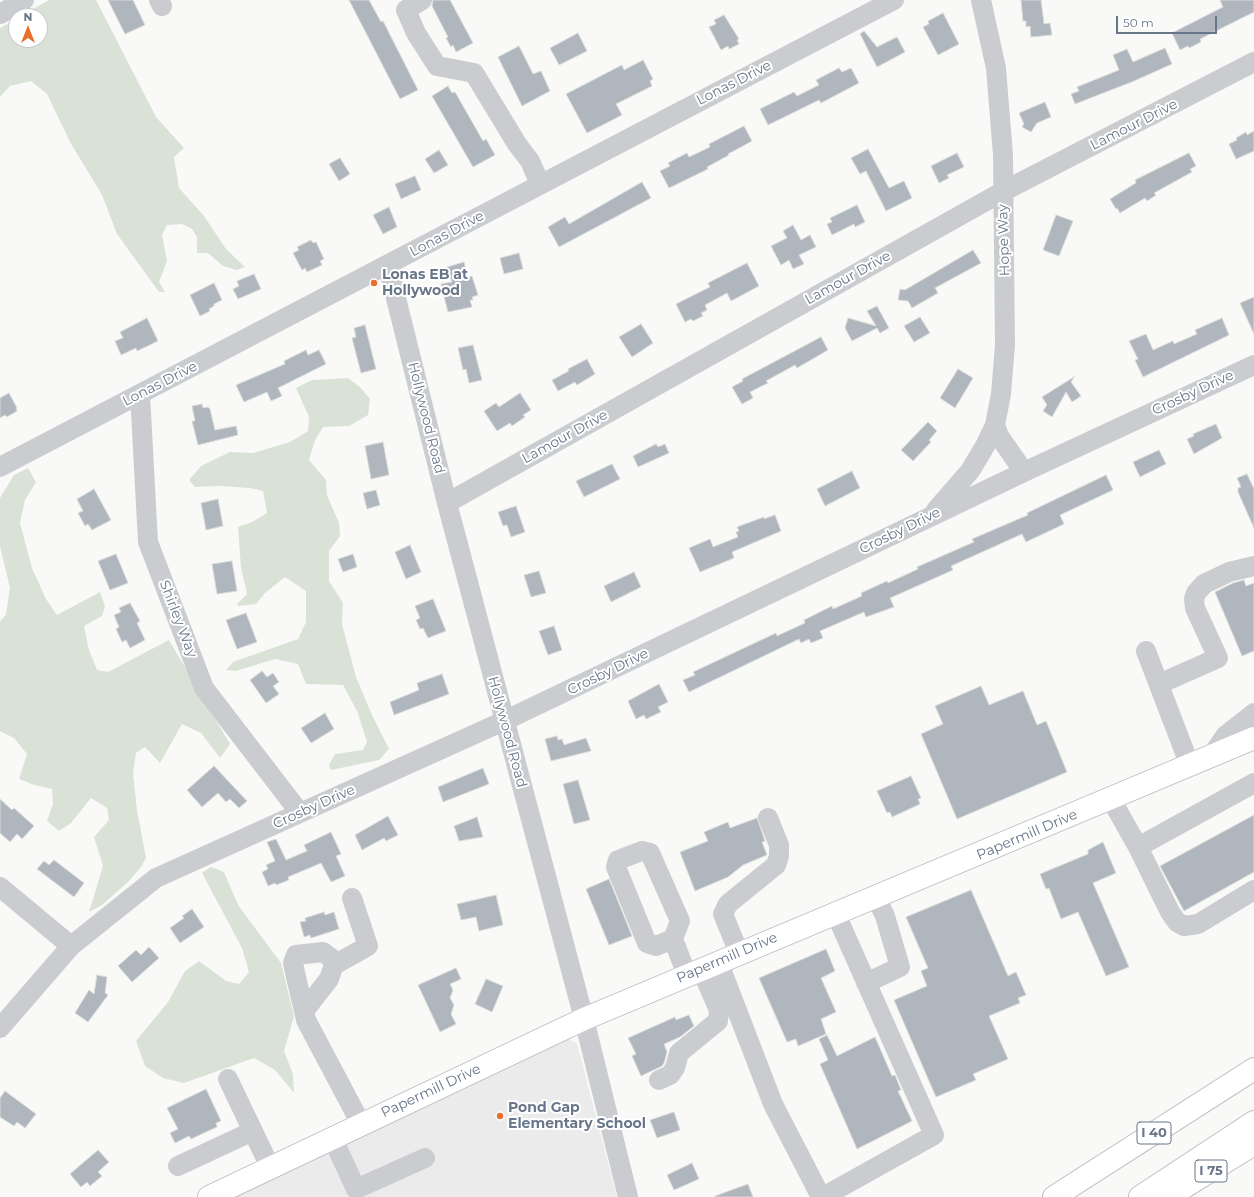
<!DOCTYPE html>
<style>
body{margin:0}
#map{position:relative;width:1254px;height:1197px;overflow:hidden;background:#f9faf7;font-family:Montserrat,sans-serif}
canvas{display:block}
.north{position:absolute;left:8px;top:8px;width:40px;height:40px;box-sizing:border-box;background:#fff;border:1px solid #c3c8d0;border-radius:50%;rotate:0deg;font-size:11px;font-weight:700;line-height:16px;text-align:center;color:#687689}
.north::after{content:'';display:block;margin:auto;width:14px;height:18px;background:#e6702b;clip-path:polygon(50% 0,100% 100%,50% 72%,0 100%)}
.scale{position:absolute;left:1116px;top:16px;width:101px;height:18px;box-sizing:border-box;border:2px solid #687689;border-top:0;padding-left:5px;font-size:12px;line-height:14px;white-space:nowrap;color:#687689;-webkit-text-stroke:3px #fff;paint-order:stroke}
</style>
<div id="map">
<canvas width="1254" height="1197"></canvas>
<div class="north">N</div>
<div class="scale">50 m</div>
</div>
<script>
const context = document.querySelector('canvas').getContext('2d');
context.lineJoin = 'round';
function fillPath(path, color) { context.fillStyle = color; context.fill(path, 'evenodd'); }
const poly = rows => new Path2D(rows.map(r => 'M' + r).join(''));
function stroke(path, color, width, dash) { context.strokeStyle = color; context.lineWidth = width; context.lineCap = dash ? 'butt' : 'round'; context.setLineDash(dash || []); context.stroke(path); }
function label(font, color, halo, rows, align = 'center') {
  context.font = font + ' Montserrat,sans-serif'; context.lineWidth = 4; context.setLineDash([]); context.textBaseline = 'middle'; context.strokeStyle = halo; context.fillStyle = color; for (const [text, x, y, turn = 0] of rows) {
    context.save(); context.translate(x, y); context.rotate((+turn || 0) * Math.PI / 180); context.textAlign = isNaN(turn) ? turn : align; if (halo) context.strokeText(text, 0, 0); context.fillText(text, 0, 0); context.restore();
  }
}
const built = poly([
 [564,1039,569,1039,576,1043,578,1047,617,1197,234,1197]
]);
const green = poly([
 [49,0,96,0,156,117,184,148,174,157,179,188,204,216,226,249,245,267,237,270,223,266,208,253,197,253,197,237,192,229,182,224,167,225,162,235,167,261,159,282,165,292,159,292,117,234,102,195,70,142,47,94,31,81,10,86,0,97,0,28,16,19,16,40,40,40,40,16,21,16],
 [348,378,360,387,370,399,368,415,349,426,323,427,315,440,309,460,326,480,327,495,339,523,340,536,329,551,329,581,343,603,342,624,356,677,372,715,389,749,379,760,331,770,329,765,335,754,363,750,367,742,357,711,343,685,306,684,298,664,275,659,236,671,226,670,233,662,298,639,306,622,306,591,285,577,265,593,256,604,238,606,237,604,247,594,241,568,238,527,252,522,267,513,263,491,250,488,218,486,195,487,189,480,201,466,230,452,253,453,290,442,308,431,309,417,296,388,312,380],
 [28,468,36,482,25,500,20,523,32,568,46,599,57,615,100,592,105,606,102,616,84,626,89,650,97,670,108,672,169,640,230,744,220,758,201,733,182,724,160,763,145,747,136,753,133,773,137,810,146,858,141,867,127,883,102,905,89,912,103,866,94,837,109,820,107,808,91,798,71,823,59,831,47,821,53,804,52,789,34,785,19,779,27,754,14,738,0,731,0,622,6,614,10,588,0,546,0,498,14,475],
 [211,867,224,872,238,905,281,963,294,1016,284,1051,293,1074,294,1093,275,1070,254,1058,184,1083,163,1078,145,1066,136,1041,168,1002,185,971,199,961,226,981,239,984,249,972,242,948,202,873]
]);
const building = poly([
 [108,0,133,0,145,25,125,34,108,0],
 [349,0,369,0,381,22,383,21,418,90,400,99,349,0],
 [433,0,450,0,473,43,456,52,453,45,451,47,446,38,448,37,432,6,433,0],
 [1021,0,1041,0,1044,24,1050,23,1052,35,1031,37,1030,26,1026,27,1026,21,1023,21,1021,0],
 [1220,0,1254,0,1254,12,1200,39,1201,42,1189,48,1188,46,1180,50,1172,33,1223,7,1220,0],
 [943,13,959,44,938,55,923,27,929,24,928,21,943,13],
 [724,15,739,39,737,40,739,44,729,49,728,46,721,50,709,27,716,24,714,20,724,15],
 [864,31,877,47,897,37,905,52,877,67,860,34,864,31],
 [578,33,587,51,559,65,550,48,578,33],
 [519,46,533,74,541,71,550,91,522,106,498,57,519,46],
 [1165,48,1172,64,1134,81,1075,104,1071,94,1079,91,1077,87,1119,70,1113,55,1127,49,1133,62,1165,48],
 [643,60,653,79,650,81,652,86,616,104,622,115,587,133,566,94,622,65,624,70,643,60],
 [839,68,842,72,851,68,859,83,821,103,819,100,768,125,760,109,794,92,797,96,819,85,816,80,839,68],
 [448,86,452,93,455,92,483,141,486,139,495,155,473,167,432,96,448,86],
 [1045,102,1051,117,1037,123,1031,132,1022,127,1024,124,1019,113,1045,102],
 [744,126,752,141,728,154,729,155,707,167,708,169,669,188,660,171,670,166,668,163,687,153,689,157,710,147,709,144,744,126],
 [1254,131,1254,151,1236,159,1229,144,1237,140,1236,138,1246,132,1247,135,1254,131],
 [868,149,889,188,904,181,912,198,886,211,866,171,860,174,851,158,868,149],
 [439,150,448,165,434,173,425,159,439,150],
 [957,153,964,167,947,175,949,178,939,183,931,166,957,153],
 [1189,153,1196,166,1190,169,1192,172,1154,193,1156,195,1147,201,1145,198,1120,213,1117,208,1116,209,1110,199,1136,183,1135,180,1189,153],
 [340,158,350,174,339,181,329,164,340,158],
 [415,176,421,190,401,199,395,184,415,176],
 [642,182,651,198,559,247,548,227,565,217,569,224,642,182],
 [857,205,865,222,855,227,854,224,832,235,827,224,832,222,830,218,857,205],
 [389,207,397,227,383,234,373,215,389,207],
 [1056,215,1073,221,1059,256,1043,250,1056,215],
 [793,225,801,240,810,235,816,247,799,255,804,264,793,269,789,260,781,265,771,246,787,238,783,231,793,225],
 [311,240,313,243,316,242,324,259,320,261,322,265,307,272,305,268,302,270,293,253,299,250,297,247,311,240],
 [973,250,981,263,935,288,938,293,912,308,908,301,898,300,900,289,905,290,973,250],
 [519,253,523,269,504,274,500,258,519,253],
 [464,262,468,278,472,276,478,295,472,297,473,300,470,300,472,307,448,312,441,284,452,282,447,267,464,262],
 [747,263,759,286,731,301,727,293,705,305,707,310,701,313,703,316,693,321,691,319,685,322,676,304,710,287,708,283,747,263],
 [254,274,261,289,238,299,233,289,239,286,237,281,254,274],
 [214,283,222,300,214,304,214,306,209,309,210,311,200,316,190,295,214,283],
 [1254,297,1254,334,1240,303,1254,297],
 [877,306,889,328,880,333,877,328,852,341,845,328,848,318,876,326,867,311,877,306],
 [920,317,930,333,914,342,904,326,920,317],
 [147,318,158,341,137,351,136,348,121,355,115,341,123,338,120,332,147,318],
 [1222,318,1229,335,1143,377,1135,360,1138,359,1129,341,1146,334,1153,350,1173,341,1174,344,1197,334,1195,330,1222,318],
 [641,324,653,343,632,357,619,337,641,324],
 [365,325,376,369,361,373,352,338,356,337,354,328,365,325],
 [821,337,828,350,797,368,795,365,766,381,768,383,750,392,753,398,742,404,732,387,743,381,742,379,821,337],
 [473,345,482,380,469,383,466,369,463,370,458,348,473,345],
 [306,350,308,355,319,350,326,364,278,388,282,396,271,401,267,392,244,402,236,385,285,364,284,361,306,350],
 [587,359,595,374,577,385,575,382,558,391,552,380,569,371,568,369,587,359],
 [958,369,973,378,955,408,940,398,958,369],
 [1074,377,1071,382,1081,396,1072,402,1066,392,1052,417,1043,411,1047,405,1042,397,1074,377],
 [9,393,17,408,16,408,17,411,7,417,5,415,0,418,0,398,9,393],
 [520,393,531,410,523,415,525,417,512,426,510,423,497,431,484,411,496,403,499,407,520,393],
 [202,404,203,408,208,407,210,409,215,430,236,426,238,435,198,445,192,421,195,421,192,406,202,404],
 [928,422,937,431,929,440,931,442,913,461,901,450,928,422],
 [1216,424,1222,438,1194,454,1187,439,1194,436,1193,434,1216,424],
 [383,442,389,475,371,479,365,446,383,442],
 [656,444,658,447,665,444,669,453,638,467,633,456,656,444],
 [1159,450,1166,464,1140,477,1133,462,1159,450],
 [612,464,620,479,584,497,576,481,612,464],
 [852,471,860,488,825,506,817,489,852,471],
 [1247,474,1254,489,1254,528,1238,492,1238,488,1241,487,1237,478,1247,474],
 [1106,475,1113,490,1060,515,1064,524,1026,542,1022,534,951,566,953,570,890,598,894,607,866,617,864,612,857,615,820,631,823,638,811,643,809,639,801,643,799,639,689,692,683,680,695,675,693,672,776,633,777,636,805,623,804,620,832,606,833,609,862,596,861,593,887,581,888,583,918,569,917,567,974,542,972,539,1028,515,1027,513,1106,475],
 [94,489,111,520,92,530,88,524,85,526,78,513,83,511,77,499,94,489],
 [376,490,380,505,367,509,363,493,376,490],
 [218,499,223,526,206,530,201,503,218,499],
 [516,506,525,532,511,537,507,525,503,526,498,512,516,506],
 [775,515,781,531,732,552,734,558,700,572,689,548,710,539,713,547,738,537,736,532,739,531,737,527,764,517,764,519,775,515],
 [410,545,421,572,406,579,395,552,410,545],
 [116,554,128,583,110,590,98,561,116,554],
 [353,554,357,567,343,572,338,559,353,554],
 [232,561,237,591,217,594,212,564,232,561],
 [539,571,546,593,531,597,524,575,539,571],
 [634,572,641,587,611,602,604,586,634,572],
 [1244,580,1246,586,1254,583,1254,651,1242,656,1215,592,1233,583,1244,580],
 [433,599,446,631,428,638,423,628,420,629,416,620,420,618,415,606,433,599],
 [130,603,140,621,137,623,145,640,130,648,126,640,122,642,116,629,119,627,114,615,121,612,119,608,130,603],
 [246,613,257,642,237,649,226,620,246,613],
 [554,626,562,650,548,655,539,631,554,626],
 [262,671,267,677,273,673,279,682,273,686,279,694,266,703,250,680,262,671],
 [442,674,449,694,394,715,390,702,419,690,417,683,442,674],
 [659,684,668,702,658,707,661,712,646,719,644,715,636,719,628,701,659,684],
 [981,686,989,705,1023,691,1037,725,1046,721,1067,772,957,819,921,734,943,724,935,706,981,686],
 [325,713,334,729,311,743,301,728,325,713],
 [557,736,558,740,562,739,564,745,586,738,591,751,551,761,545,739,557,736],
 [214,766,247,801,239,808,230,799,226,802,218,793,202,807,187,790,214,766],
 [483,768,489,784,443,802,438,787,483,768],
 [911,776,921,798,918,799,920,804,892,817,890,812,887,813,877,791,911,776],
 [578,780,590,820,574,824,563,784,578,780],
 [0,799,12,810,14,808,34,826,22,839,17,834,10,842,0,833,0,799],
 [1254,815,1254,872,1184,911,1160,866,1254,815],
 [388,816,398,835,386,841,384,838,362,850,355,835,388,816],
 [477,817,483,837,459,841,454,826,477,817],
 [757,818,765,841,762,842,767,855,743,865,728,877,695,891,680,852,708,841,704,832,728,822,730,828,757,818],
 [331,832,341,854,336,856,345,876,331,882,321,863,288,877,289,880,276,885,275,883,268,886,262,872,268,869,266,865,275,861,267,842,276,839,286,860,307,851,304,845,331,832],
 [1103,842,1116,873,1093,883,1129,967,1106,976,1078,912,1061,919,1049,888,1046,889,1040,874,1088,854,1088,850,1103,842],
 [54,860,84,883,74,897,37,869,44,861,49,865,54,860],
 [609,879,632,936,609,945,586,889,609,879],
 [971,890,1008,976,1016,972,1026,995,1018,998,1020,1003,989,1016,1008,1059,973,1074,976,1080,936,1097,894,1000,927,986,921,971,928,968,906,917,971,890],
 [496,895,503,925,479,931,476,917,461,920,457,904,496,895],
 [192,909,204,927,180,943,170,928,184,918,182,916,192,909],
 [324,912,325,915,334,912,339,929,311,938,310,935,304,937,300,922,306,921,305,918,324,912],
 [149,947,159,958,132,982,118,966,136,950,141,955,149,947],
 [826,949,835,971,821,978,836,1012,821,1019,826,1034,798,1046,796,1039,787,1042,759,978,826,949],
 [456,968,461,979,450,984,453,990,450,998,454,1005,451,1014,456,1024,440,1032,418,985,456,968],
 [97,975,107,977,105,993,108,995,88,1022,75,1013,89,990,94,994,97,975],
 [486,979,503,986,492,1012,475,1004,486,979],
 [689,1015,694,1026,680,1037,664,1044,667,1052,664,1063,662,1066,641,1076,632,1056,636,1054,628,1038,675,1017,676,1020,689,1015],
 [827,1035,837,1056,875,1037,892,1076,895,1075,901,1090,898,1091,912,1121,857,1149,820,1064,828,1060,819,1039,827,1035],
 [206,1089,221,1121,216,1123,217,1127,206,1132,191,1139,189,1136,175,1143,170,1133,178,1129,167,1108,206,1089],
 [5,1091,36,1114,25,1128,17,1122,14,1126,0,1117,0,1098,5,1091],
 [674,1112,680,1130,657,1138,650,1120,674,1112],
 [98,1150,109,1162,98,1172,102,1176,90,1186,87,1182,81,1187,70,1174,98,1150],
 [692,1163,699,1179,674,1190,667,1175,692,1163],
 [748,1184,753,1197,715,1197,715,1196,748,1184]
]);
const minor = poly([
 [159,0,162,6],
 [422,0,406,10,416,33,437,66,474,73,517,144,530,161,540,184],
 [981,0,996,68,1003,155,1005,345,1001,394,995,425,999,436,1024,472],
 [0,14,24,0],
 [388,266,447,503,584,1019,628,1197],
 [140,394,148,542,204,688,300,813],
 [0,467,894,0],
 [447,503,1002,192,1254,62],
 [936,510,970,471,985,446,995,425],
 [1146,651,1190,766],
 [1159,684,1218,658,1195,608,1194,599,1196,593,1204,584,1229,572,1254,566],
 [1210,758,1226,735,1254,713],
 [1111,799,1138,847,1254,783],
 [1138,847,1170,912,1177,922,1184,926,1198,924,1254,890],
 [0,887,71,946],
 [673,939,656,946,647,943,616,867,618,860,642,851,650,853,680,921,673,939,687,975],
 [739,953,723,914,728,904,776,865,779,856,779,845,768,818],
 [718,961,773,1104,821,1197],
 [334,965,368,946,352,898],
 [866,983,900,967,885,916,876,897],
 [304,1011,329,979,334,965,331,958,323,952,296,955,293,963,296,977,304,1011,306,1020,361,1124],
 [0,1028,71,946,156,878,504,721,1024,472,1254,365],
 [228,1079,270,1167],
 [659,1080,670,1075,675,1068,679,1053,718,1021,719,1010,701,969],
 [332,1137,356,1189,425,1158],
 [178,1166,253,1131],
 [823,1197,934,1135,835,912]
]);
const major = poly([
 [209,1197,584,1019,1254,738]
]);
const highway = poly([
 [1054,1197,1254,1069],
 [1140,1197,1254,1122],
 [1168,1197,1254,1144]
]);
const markers = [
 [374,283,4,"#e6702b"],
 [500,1116,4,"#e6702b"]
];
const shields = [
 [1154,1133,34],
 [1211,1171,32]
];
const shieldNames = [
 ["I 40",1154,1133],
 ["I 75",1211,1171]
];
const streetNames = [
 ["Lonas Drive",734,83,-27],
 ["Lamour Drive",1134,125,-27],
 ["Lonas Drive",447,234,-28],
 ["Hope Way",1004,240,-92],
 ["Lamour Drive",848,278,-29],
 ["Lonas Drive",160,384,-27],
 ["Crosby Drive",1193,393,-25],
 ["Hollywood Road",426,418,76],
 ["Lamour Drive",565,437,-29],
 ["Crosby Drive",900,531,-26],
 ["Shirley Way",178,619,69],
 ["Crosby Drive",608,672,-26],
 ["Hollywood Road",507,732,75],
 ["Crosby Drive",314,807,-24],
 ["Papermill Drive",1027,835,-23],
 ["Papermill Drive",727,958,-23],
 ["Papermill Drive",431,1091,-25]
];
const poiNames = [
 ["Lonas EB at",382,275],
 ["Hollywood",382,291],
 ["Pond Gap",508,1108],
 ["Elementary School",508,1124]
];
fillPath(built, '#eaebea');
fillPath(green, '#dae2d8');
fillPath(building, '#afb6bd');
stroke(building, '#dbdbd9', 1);
stroke(major, '#bcbfc4', 24);
stroke(highway, '#bcbec2', 24);
stroke(minor, '#caccd0', 20);
stroke(major, '#fff', 22);
stroke(highway, '#fff', 22);
for (const [x, y, r, color] of markers) { const dot = new Path2D(); dot.arc(x, y, r, 0, 2 * Math.PI); context.fillStyle = color; context.fill(dot); stroke(dot, '#fff', 1.5); }
for (const [x, y, w] of shields) { const box = new Path2D(); box.roundRect(x - w / 2, y - 11, w, 22, 3); context.fillStyle = '#fff'; context.fill(box); stroke(box, '#687689', 1); }
label('bold 13px', '#687689', null, shieldNames);
label('14px', '#687689', '#fff', streetNames);
label('bold 14px', '#687689', '#fff', poiNames, 'left');
</script>
